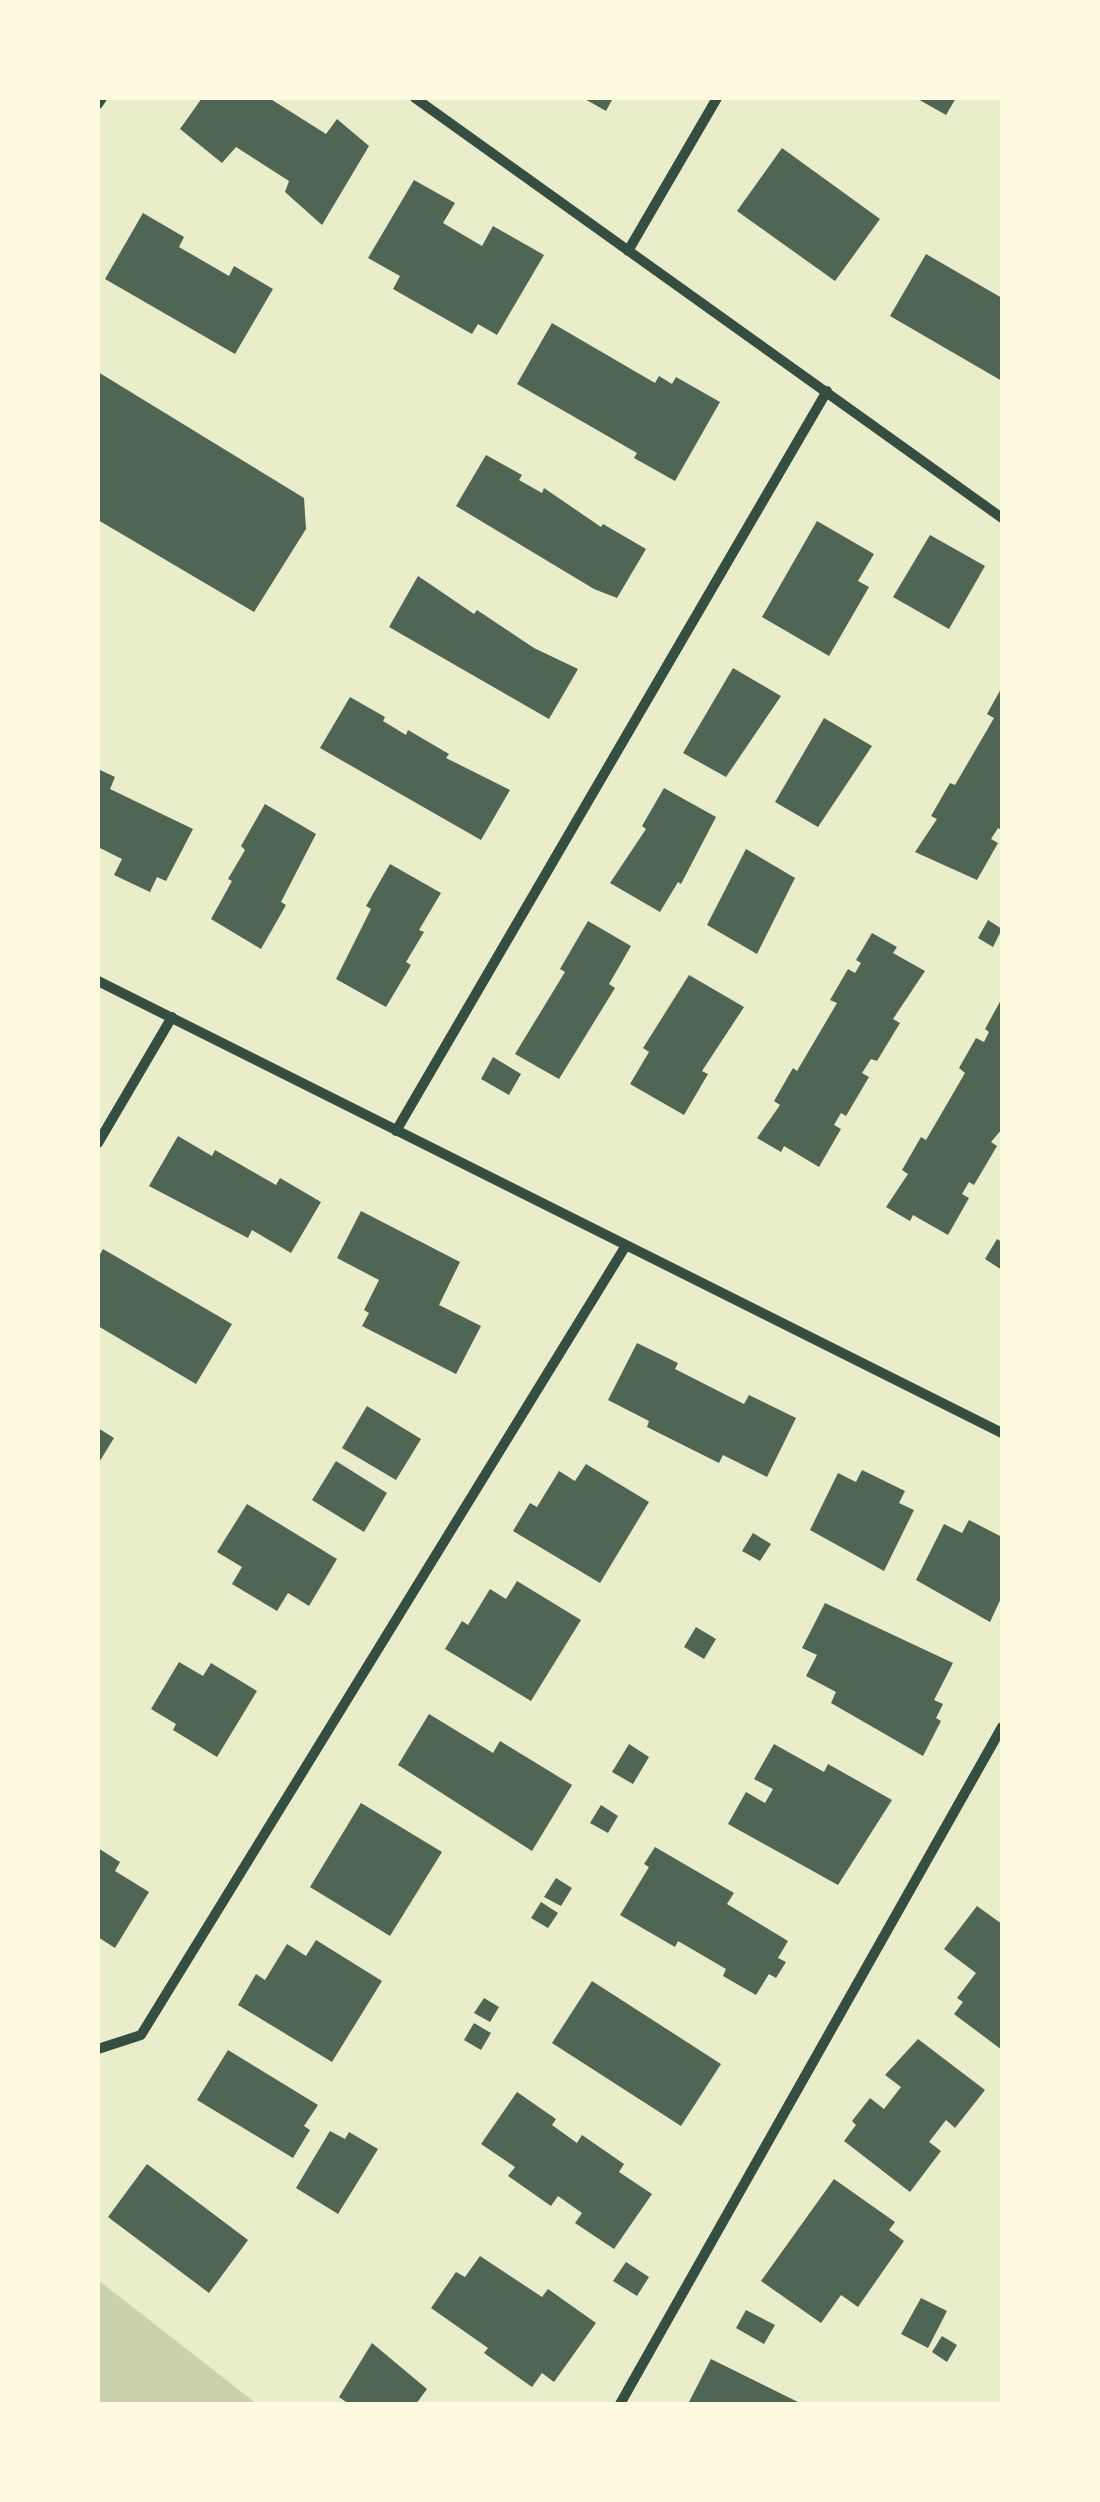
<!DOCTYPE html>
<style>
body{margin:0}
#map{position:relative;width:1100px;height:2502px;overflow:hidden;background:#e9edc9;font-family:"Golos Text",sans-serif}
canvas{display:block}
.frame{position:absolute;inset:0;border:100px solid #fefae0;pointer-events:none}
</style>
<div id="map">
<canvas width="1100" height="2502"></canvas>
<div class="frame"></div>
</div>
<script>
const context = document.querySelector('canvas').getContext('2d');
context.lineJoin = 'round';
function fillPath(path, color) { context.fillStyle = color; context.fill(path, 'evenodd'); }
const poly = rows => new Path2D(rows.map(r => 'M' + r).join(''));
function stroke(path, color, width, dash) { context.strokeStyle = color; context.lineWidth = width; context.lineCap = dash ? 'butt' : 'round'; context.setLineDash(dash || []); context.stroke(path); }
const green = poly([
 [98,2280,257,2404,98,2404]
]);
const building = poly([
 [202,98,269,98,326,134,337,119,369,146,322,225,285,192,289,181,236,147,222,163,180,129],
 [583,98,613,98,606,111],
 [916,98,956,98,946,115],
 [782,148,880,219,835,281,737,211],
 [414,180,455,203,443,223,482,246,493,226,544,255,497,335,478,324,472,334,393,289,400,276,368,258],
 [143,213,184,237,179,247,229,276,234,266,273,289,235,354,105,279],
 [926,254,1002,298,1002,381,890,316],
 [552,323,655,383,659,376,672,384,676,377,720,402,675,481,634,458,637,453,517,384],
 [98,372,304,498,306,529,254,612,98,520],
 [486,455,522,475,519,480,542,493,544,488,601,527,603,524,646,549,617,598,594,589,456,506],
 [817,521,874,554,858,581,869,587,829,656,762,617],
 [930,535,985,566,949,629,893,597],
 [418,576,474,614,477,610,534,648,578,669,549,719,389,627],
 [733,668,781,696,726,777,683,753],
 [1002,687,1002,830,998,828,991,839,998,843,977,880,915,852,937,819,931,816,950,783,955,785,994,718,987,714],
 [350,697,385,717,383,721,406,735,408,730,449,754,446,758,510,790,481,840,320,748],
 [824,718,872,746,818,827,775,802],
 [98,769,115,777,110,789,193,829,166,881,157,877,150,892,114,875,122,859,98,847],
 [664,788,716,817,681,884,678,882,660,912,610,883,646,829,642,826],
 [265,804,316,834,281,902,286,905,261,949,211,919,232,881,228,879,245,850,241,846],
 [746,849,795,878,757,954,707,925],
 [390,864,441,893,419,930,424,932,406,962,411,965,386,1007,336,979,371,909,366,906],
 [988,920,1002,929,993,947,978,938],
 [588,921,631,946,609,984,615,988,559,1079,515,1054,565,972,560,969],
 [872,933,897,947,893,953,925,971,893,1019,900,1023,877,1061,871,1059,862,1073,869,1077,846,1116,841,1113,834,1125,841,1129,819,1167,784,1146,781,1152,757,1138,780,1105,774,1101,793,1068,797,1071,837,1003,830,1000,848,969,855,973,861,963,856,960],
 [689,975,744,1007,702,1071,708,1074,684,1115,630,1084,649,1052,643,1048],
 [1002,998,1002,1129,991,1142,997,1146,974,1185,969,1182,962,1194,969,1198,948,1235,913,1215,910,1221,886,1207,908,1174,902,1170,921,1137,926,1140,965,1073,959,1068,976,1038,984,1042,989,1032,985,1029],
 [493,1057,521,1074,509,1095,481,1079],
 [178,1136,212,1156,215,1150,276,1185,280,1178,321,1202,291,1253,252,1230,248,1238,149,1186],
 [361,1211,460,1262,439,1305,481,1326,456,1374,362,1326,369,1313,364,1310,379,1280,337,1258],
 [997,1239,1002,1242,1002,1270,985,1259],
 [103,1249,232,1324,196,1384,98,1326,98,1258],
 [637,1343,678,1363,675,1369,744,1404,749,1395,796,1418,767,1477,723,1455,719,1463,647,1427,649,1421,608,1400],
 [367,1406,421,1439,396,1480,342,1448],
 [98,1428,114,1438,98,1464],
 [336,1461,387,1493,364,1532,312,1500],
 [586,1464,649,1502,600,1583,513,1531,530,1503,537,1507,559,1471,575,1481],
 [862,1470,905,1491,899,1503,914,1510,884,1571,810,1530,838,1473,856,1482],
 [247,1504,337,1559,309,1606,288,1593,277,1611,232,1584,242,1567,217,1552],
 [969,1520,1002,1537,1002,1596,990,1622,916,1580,944,1524,962,1533],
 [753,1533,771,1544,760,1561,742,1551],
 [517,1581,581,1620,531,1701,445,1649,462,1621,468,1625,490,1589,506,1599],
 [825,1603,953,1663,934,1700,943,1704,936,1718,941,1721,923,1756,831,1703,836,1692,806,1676,817,1655,802,1648],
 [696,1627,716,1639,704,1659,684,1647],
 [179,1662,203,1676,211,1663,257,1691,217,1757,173,1730,176,1724,151,1709],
 [429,1714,493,1753,500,1741,572,1785,532,1851,398,1765],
 [629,1744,649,1757,633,1784,612,1772],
 [774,1744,824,1772,828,1764,892,1800,838,1885,728,1824,746,1792,765,1803,773,1789,754,1779],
 [361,1803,442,1852,390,1936,310,1887],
 [601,1805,618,1816,608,1833,590,1823],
 [655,1847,734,1893,727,1904,788,1941,778,1958,786,1962,776,1978,769,1974,756,1995,723,1976,726,1969,678,1941,675,1947,620,1915,649,1867,644,1864],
 [98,1848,120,1862,115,1871,149,1892,115,1948,98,1937],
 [556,1878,572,1888,561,1906,544,1897],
 [541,1902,558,1913,548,1928,531,1918],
 [977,1906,1002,1924,1002,2050,954,2014,963,2002,957,1998,976,1973,944,1949],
 [316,1940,382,1981,332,2062,238,2005,256,1974,265,1980,287,1944,306,1956],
 [592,1981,721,2064,681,2126,552,2043],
 [484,1998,499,2007,490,2022,474,2013],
 [474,2023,491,2033,481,2050,464,2040],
 [918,2039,985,2090,955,2128,946,2120,929,2142,941,2151,910,2192,844,2141,856,2125,852,2121,870,2098,884,2109,901,2087,885,2075],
 [228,2050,318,2105,304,2126,310,2130,293,2158,197,2100],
 [517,2092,556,2119,552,2125,577,2143,582,2135,624,2164,619,2172,652,2194,614,2249,575,2223,582,2213,558,2196,551,2206,508,2176,515,2167,481,2144],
 [330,2131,345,2139,349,2132,378,2149,338,2214,296,2188],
 [147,2164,248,2240,209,2293,108,2217],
 [834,2179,895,2222,889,2230,904,2241,858,2307,841,2295,821,2323,761,2281],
 [480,2256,542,2297,548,2289,596,2323,554,2382,542,2373,532,2387,484,2353,488,2348,431,2308,456,2272,465,2277],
 [626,2262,649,2277,637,2296,613,2281],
 [921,2298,947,2311,928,2348,901,2334],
 [746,2310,775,2325,764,2344,736,2328],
 [942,2336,957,2345,947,2362,932,2352],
 [372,2343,427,2389,416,2404,349,2404,339,2397],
 [711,2359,802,2404,688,2404]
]);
const minor = poly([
 [415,98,1002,518],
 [98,104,102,98],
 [628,251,717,98],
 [98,981,1002,1433],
 [396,1131,827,391],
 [98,1143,172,1017],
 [98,2049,141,2035,625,1247],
 [620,2404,1002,1727]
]);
fillPath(green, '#cad2ad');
fillPath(building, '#4f6655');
stroke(minor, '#344e41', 10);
</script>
